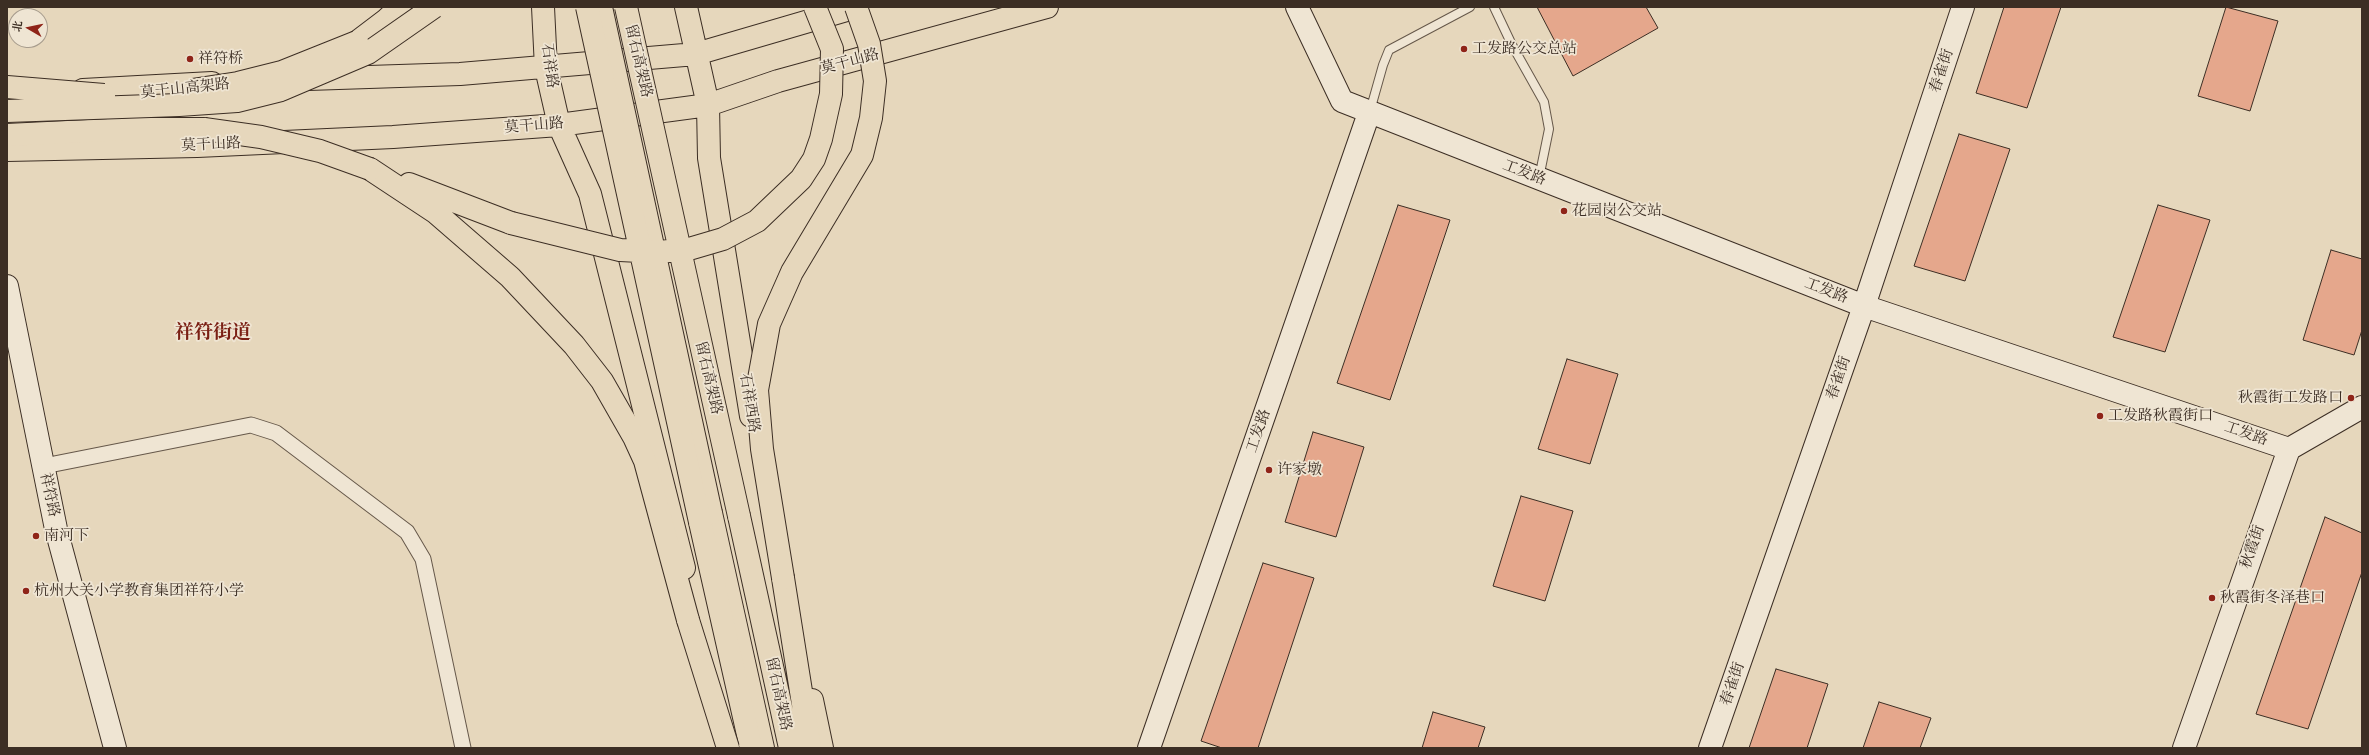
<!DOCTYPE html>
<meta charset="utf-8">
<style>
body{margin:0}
#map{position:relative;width:2369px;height:755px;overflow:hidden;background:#e6d7bc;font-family:"Gentium Book Plus","Noto Serif SC",serif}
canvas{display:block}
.frame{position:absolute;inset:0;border:8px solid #3c2e24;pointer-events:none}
.north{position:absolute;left:8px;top:8px;width:40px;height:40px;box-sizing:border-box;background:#efe5d3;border:1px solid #a79c8d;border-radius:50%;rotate:279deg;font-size:11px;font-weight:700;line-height:16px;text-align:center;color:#3c2e24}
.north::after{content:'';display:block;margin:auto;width:14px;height:18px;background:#8f2418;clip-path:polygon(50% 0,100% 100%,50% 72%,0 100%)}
</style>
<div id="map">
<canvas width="2369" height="755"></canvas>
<div class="frame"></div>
<div class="north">北</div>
</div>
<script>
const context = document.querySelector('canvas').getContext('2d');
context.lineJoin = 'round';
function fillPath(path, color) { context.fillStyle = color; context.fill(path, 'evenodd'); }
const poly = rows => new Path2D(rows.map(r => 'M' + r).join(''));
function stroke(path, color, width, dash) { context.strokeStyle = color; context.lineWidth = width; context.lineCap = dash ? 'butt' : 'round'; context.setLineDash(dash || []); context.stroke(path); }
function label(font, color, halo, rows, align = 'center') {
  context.font = font + ' "Gentium Book Plus","Noto Serif SC",serif'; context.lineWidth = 3.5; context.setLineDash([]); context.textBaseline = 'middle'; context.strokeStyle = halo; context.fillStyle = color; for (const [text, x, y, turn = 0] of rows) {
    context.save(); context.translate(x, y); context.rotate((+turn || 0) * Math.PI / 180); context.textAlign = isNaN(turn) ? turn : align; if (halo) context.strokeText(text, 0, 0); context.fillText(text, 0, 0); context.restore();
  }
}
const building = poly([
 [1537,7,1646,7,1658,28,1573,76,1537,7],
 [2004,7,2061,7,2027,108,1976,93,2004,7],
 [2226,7,2278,21,2250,111,2198,96,2226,7],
 [1959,134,2010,149,1965,281,1914,266,1959,134],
 [1398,205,1450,220,1390,400,1337,383,1398,205],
 [2158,205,2210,220,2165,352,2113,337,2158,205],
 [2331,250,2362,259,2362,330,2354,355,2303,340,2331,250],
 [1567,359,1618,374,1590,464,1538,449,1567,359],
 [1313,432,1364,447,1336,537,1285,522,1313,432],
 [1521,496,1573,511,1545,601,1493,586,1521,496],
 [2325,517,2362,533,2362,572,2308,729,2256,714,2325,517],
 [1263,563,1314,578,1258,748,1222,748,1201,741,1263,563],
 [1776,669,1828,684,1807,748,1749,748,1776,669],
 [1879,702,1931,718,1920,748,1863,748,1879,702],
 [1433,712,1485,727,1478,748,1422,748,1433,712]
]);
const lane = poly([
 [1494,7,1512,45,1544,102,1549,129,1539,178],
 [1370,111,1383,65,1389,50,1470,7]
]);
const street = poly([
 [44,466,251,425,276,433,407,532,423,559,463,748]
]);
const secondary = poly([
 [1297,7,1342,101,1864,306,2289,449],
 [7,286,56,529,115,748],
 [1149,748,1369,113],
 [1710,748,1864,306,1963,7],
 [2184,748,2289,449,2362,407]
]);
const primary = poly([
 [543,7,546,68,559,125,590,194,684,568],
 [686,7,708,105,709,158,751,416],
 [308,79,460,74,696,54,857,7],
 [83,90,212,83],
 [7,150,197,146,393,137,559,125,708,105,778,81,1047,7],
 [711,513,763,748],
 [812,700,822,748]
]);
const highway = poly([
 [357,42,386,20,400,7],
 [7,135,129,129,204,129],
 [370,169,435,212,510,277,574,345,602,381,634,437,645,461,688,620],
 [409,184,511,223],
 [739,516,790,748],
 [700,522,751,748],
 [783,578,810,748]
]);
const primaryBridge = poly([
 [601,7,711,513]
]);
const highwayBridge = poly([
 [587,7,700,522],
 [626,7,739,516],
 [7,87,104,95],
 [192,90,238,83,282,72,357,42],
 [7,111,179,105,237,101,281,90,368,53,434,7],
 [204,129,261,137,320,151,370,169],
 [511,223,620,250,659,252,689,249,723,239,757,221,801,179,814,159,821,139,831,94,832,49,815,7],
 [783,578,762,449,757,390,769,324,792,272,862,155,871,118,875,81,869,44,856,7],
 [688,620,728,748]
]);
const markers = [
 [1464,49,4,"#8f2418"],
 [190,59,4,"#8f2418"],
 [1564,211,4,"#8f2418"],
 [2351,398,4,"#8f2418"],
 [2100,416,4,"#8f2418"],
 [1269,470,4,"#8f2418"],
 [36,536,4,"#8f2418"],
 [26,591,4,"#8f2418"],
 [2212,598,4,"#8f2418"]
];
const poiNames = [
 ["工发路公交总站",1472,49],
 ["祥符桥",198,59],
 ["花园岗公交站",1572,211],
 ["秋霞街工发路口",2343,398,"right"],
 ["工发路秋霞街口",2108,416],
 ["许家墩",1277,470],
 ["南河下",44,536],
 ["杭州大关小学教育集团祥符小学",34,591],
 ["秋霞街冬泽巷口",2220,598]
];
const streetNames = [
 ["留石高架路",638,61,77],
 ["莫干山路",850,62,-15],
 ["石祥路",549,66,82],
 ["春雀街",1942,71,-72],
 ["莫干山高架路",185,89,-6],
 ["莫干山路",534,126,-5],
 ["莫干山路",211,145,-3],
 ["工发路",1524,173,21],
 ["工发路",1826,291,21],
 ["留石高架路",708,378,77],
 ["春雀街",1839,378,-71],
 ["石祥西路",749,403,81],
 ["工发路",1259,431,-71],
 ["工发路",2246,434,19],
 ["祥符路",49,495,78],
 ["秋霞街",2253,547,-71],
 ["春雀街",1733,684,-71],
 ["留石高架路",778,694,78]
];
const districtNames = [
 ["祥符街道",213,333]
];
fillPath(building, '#e5a78c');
stroke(building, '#3c2e24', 1);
stroke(lane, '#66584a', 10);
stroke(street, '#66584a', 17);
stroke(secondary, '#3c2e24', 24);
stroke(primary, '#3c2e24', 24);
stroke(highway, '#3c2e24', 24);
stroke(lane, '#efe5d3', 8);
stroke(street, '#efe5d3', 15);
stroke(secondary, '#efe5d3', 22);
stroke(primary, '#e6d7bc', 22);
stroke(highway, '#e6d7bc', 22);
stroke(primaryBridge, '#3c2e24', 24, []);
stroke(highwayBridge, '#3c2e24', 24, []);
stroke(primaryBridge, '#e6d7bc', 22);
stroke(highwayBridge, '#e6d7bc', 22);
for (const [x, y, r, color] of markers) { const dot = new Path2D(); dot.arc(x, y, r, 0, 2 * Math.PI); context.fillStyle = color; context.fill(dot); stroke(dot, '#efe5d3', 1.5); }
label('15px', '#3c2e24', '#efe5d3', poiNames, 'left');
label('15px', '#3c2e24', '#efe5d3', streetNames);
label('bold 19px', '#7a1f14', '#efe5d3', districtNames);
</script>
